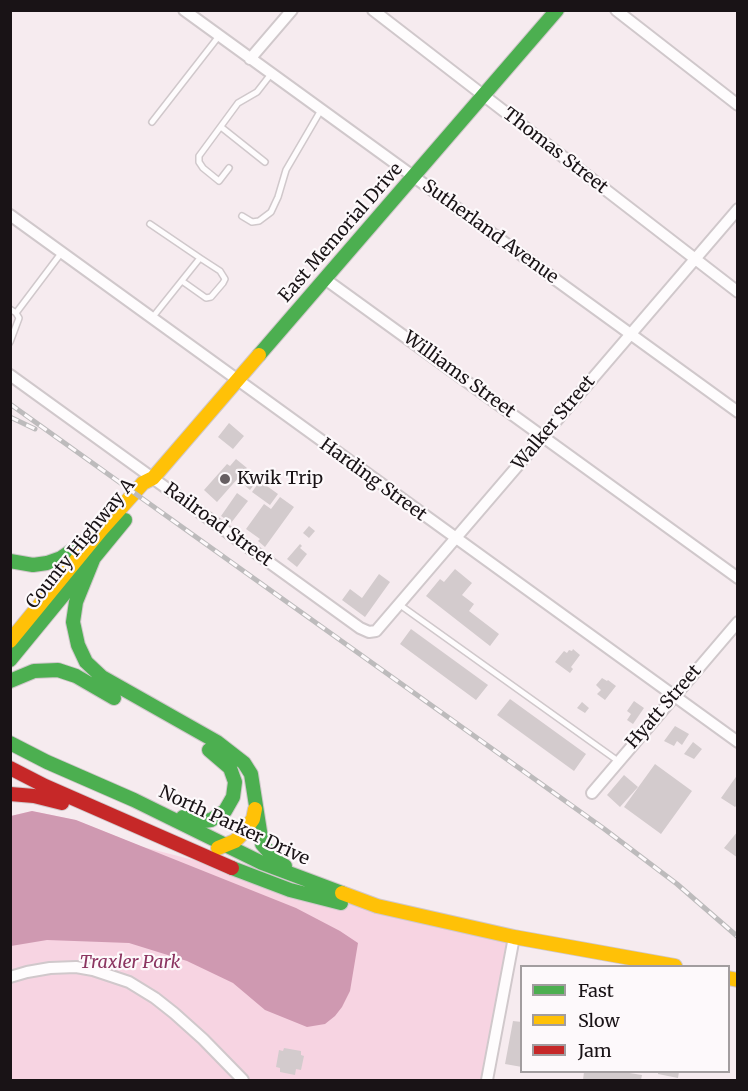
<!DOCTYPE html>
<style>
body{margin:0}
#map{position:relative;width:748px;height:1091px;overflow:hidden;background:#f6ebef;font-family:Merriweather,serif}
canvas{display:block}
.frame{position:absolute;inset:0;border:12px solid #191316;pointer-events:none}
.legend{position:absolute;left:520px;top:965px;width:210px;height:108px;box-sizing:border-box;background:#fdf9fb;border:2px solid #a29d9f;margin:0;padding:8px 10px;list-style:none;font-size:18px;color:#191316}
.legend li{display:flex;align-items:center;gap:12px;height:30px}
.legend b{width:30px;border:2px solid #a29d9f}
</style>
<div id="map">
<canvas width="748" height="1091"></canvas>
<div class="frame"></div>
<ul class="legend">
<li><b style="height:8px;background:#4caf50"></b>Fast</li>
<li><b style="height:8px;background:#ffc107"></b>Slow</li>
<li><b style="height:8px;background:#c62828"></b>Jam</li>
</ul>
</div>
<script>
const context = document.querySelector('canvas').getContext('2d');
context.lineJoin = 'round';
function fillPath(path, color) { context.fillStyle = color; context.fill(path, 'evenodd'); }
const poly = rows => new Path2D(rows.map(r => 'M' + r).join(''));
function stroke(path, color, width, dash) { context.strokeStyle = color; context.lineWidth = width; context.lineCap = dash ? 'butt' : 'round'; context.setLineDash(dash || []); context.stroke(path); }
function label(font, color, halo, rows, align = 'center') {
  context.font = font + ' Merriweather,serif'; context.lineWidth = 4.5; context.setLineDash([]); context.textBaseline = 'middle'; context.strokeStyle = halo; context.fillStyle = color; for (const [text, x, y, turn = 0] of rows) {
    context.save(); context.translate(x, y); context.rotate((+turn || 0) * Math.PI / 180); context.textAlign = isNaN(turn) ? turn : align; if (halo) context.strokeText(text, 0, 0); context.fillText(text, 0, 0); context.restore();
  }
}
const green = poly([
 [32,811,76,820,143,847,244,873,514,937,487,1080,11,1080,10,816]
]);
const water = poly([
 [32,811,76,820,296,908,340,931,358,943,350,991,342,1007,335,1016,325,1024,307,1027,265,1010,233,983,187,961,129,943,47,940,11,946,11,816]
]);
const building = poly([
 [229,423,244,436,233,449,218,437],
 [236,459,247,468,217,502,204,490,227,464,230,466],
 [248,474,257,481,250,490,242,483],
 [260,481,278,494,270,505,252,492],
 [237,493,248,501,231,523,221,516],
 [280,497,294,507,265,547,258,541,260,539,246,529,264,504,271,509],
 [309,526,315,531,309,538,303,533],
 [300,544,302,546,300,548,307,554,297,567,287,559],
 [455,569,472,583,462,595,474,604,469,611,499,634,490,646,426,596,440,579,444,582],
 [379,574,390,582,365,617,342,600,350,589,362,598],
 [411,629,488,685,476,700,400,644],
 [573,649,580,655,571,667,573,669,570,673,555,662,564,651,567,653,569,650,572,651],
 [602,678,607,681,608,680,616,686,605,700,597,694,601,690,596,685],
 [510,699,586,754,574,771,497,715],
 [634,701,644,708,633,724,627,720,631,714,627,711],
 [582,702,589,708,585,713,577,708],
 [675,726,689,734,682,745,677,741,674,746,664,741],
 [693,742,702,749,694,759,684,754],
 [655,764,692,791,661,834,624,807],
 [738,774,738,804,735,807,721,798],
 [624,775,638,787,620,807,607,795],
 [738,831,738,858,724,848],
 [513,1021,522,1022,522,1067,505,1064],
 [284,1048,301,1051,301,1055,304,1056,301,1070,296,1069,295,1075,280,1072,280,1068,276,1067,279,1050,283,1051],
 [584,1072,623,1072,642,1075,641,1080,583,1080],
 [658,1072,679,1072,678,1078,658,1074]
]);
const lane = poly([
 [152,122,219,36],
 [221,127,265,162],
 [229,168,219,181,203,168,199,162,199,156,238,103,257,92,271,74],
 [242,216,252,222,259,221,271,212,278,197,286,170,321,110],
 [150,224,200,258,152,318],
 [182,281,206,298,211,297,223,283,225,279,220,271,200,258],
 [10,309,16,313,62,252],
 [10,342,19,318,16,313],
 [400,605,618,761]
]);
const street = poly([
 [184,10,738,412],
 [373,10,738,292],
 [616,10,738,105],
 [250,59,292,10],
 [10,215,738,742],
 [325,279,738,578],
 [10,375,360,628,369,632,376,631,738,209],
 [592,793,738,622],
 [10,977,27,972,50,968,76,967,93,970,129,982,155,998,174,1013,203,1039,243,1080],
 [487,1080,514,937]
]);
const fast = poly([
 [259,355,557,10],
 [95,555,76,602,73,622,78,645,86,662,102,677,217,742,244,763,251,774,262,844,279,863,285,866],
 [10,561,33,565,47,563,61,558,101,530],
 [10,660,125,520],
 [10,681,34,671,58,670,76,676,114,698],
 [10,743,47,762,134,800,262,863,342,893],
 [183,817,197,822,211,820,225,811,233,797,235,782,230,768,209,750],
 [232,868,290,890,341,903]
]);
const slow = poly([
 [10,641,101,530,143,483,153,478,259,355],
 [218,848,235,841,242,834,253,819,255,809],
 [342,893,377,906,514,937,675,966],
 [728,978,738,980]
]);
const jam = poly([
 [10,768,45,786,232,868],
 [10,794,34,796,62,803]
]);
const rail = poly([
 [10,404,603,828,677,884,738,937],
 [10,417,35,429]
]);
const markers = [
 [225,479,6,"#665f62"]
];
const streetNames = [
 ["Thomas Street",555,151,38],
 ["Sutherland Avenue",490,232,36],
 ["East Memorial Drive",341,233,-49],
 ["Williams Street",459,375,36],
 ["Walker Street",554,423,-50],
 ["Harding Street",373,480,36],
 ["Railroad Street",218,525,36],
 ["County Highway A",81,544,-51],
 ["Hyatt Street",664,707,-49],
 ["North Parker Drive",234,826,25]
];
const poiNames = [
 ["Kwik Trip",237,479]
];
const parkNames = [
 ["Traxler Park",130,963]
];
fillPath(green, '#f7d4e2');
fillPath(water, '#cf99b1');
fillPath(building, '#d3cbcd');
stroke(lane, '#d0c8cb', 8);
stroke(street, '#d0c8cb', 14);
stroke(fast, '#d0c8cb', 16);
stroke(slow, '#d0c8cb', 16);
stroke(jam, '#d0c8cb', 16);
stroke(lane, '#fefcfd', 5);
stroke(street, '#fefcfd', 10);
stroke(fast, '#4caf50', 14);
stroke(slow, '#ffc107', 14);
stroke(jam, '#c62828', 14);
stroke(rail, '#bdbbbc', 5);
stroke(rail, '#fdf9fb', 3, [9]);
for (const [x, y, r, color] of markers) { const dot = new Path2D(); dot.arc(x, y, r, 0, 2 * Math.PI); context.fillStyle = color; context.fill(dot); stroke(dot, '#fdf9fb', 2); }
label('18px', '#191316', '#fdf9fb', streetNames);
label('18px', '#191316', '#fdf9fb', poiNames, 'left');
label('italic 18px', '#8b3460', '#fdf9fb', parkNames);
</script>
